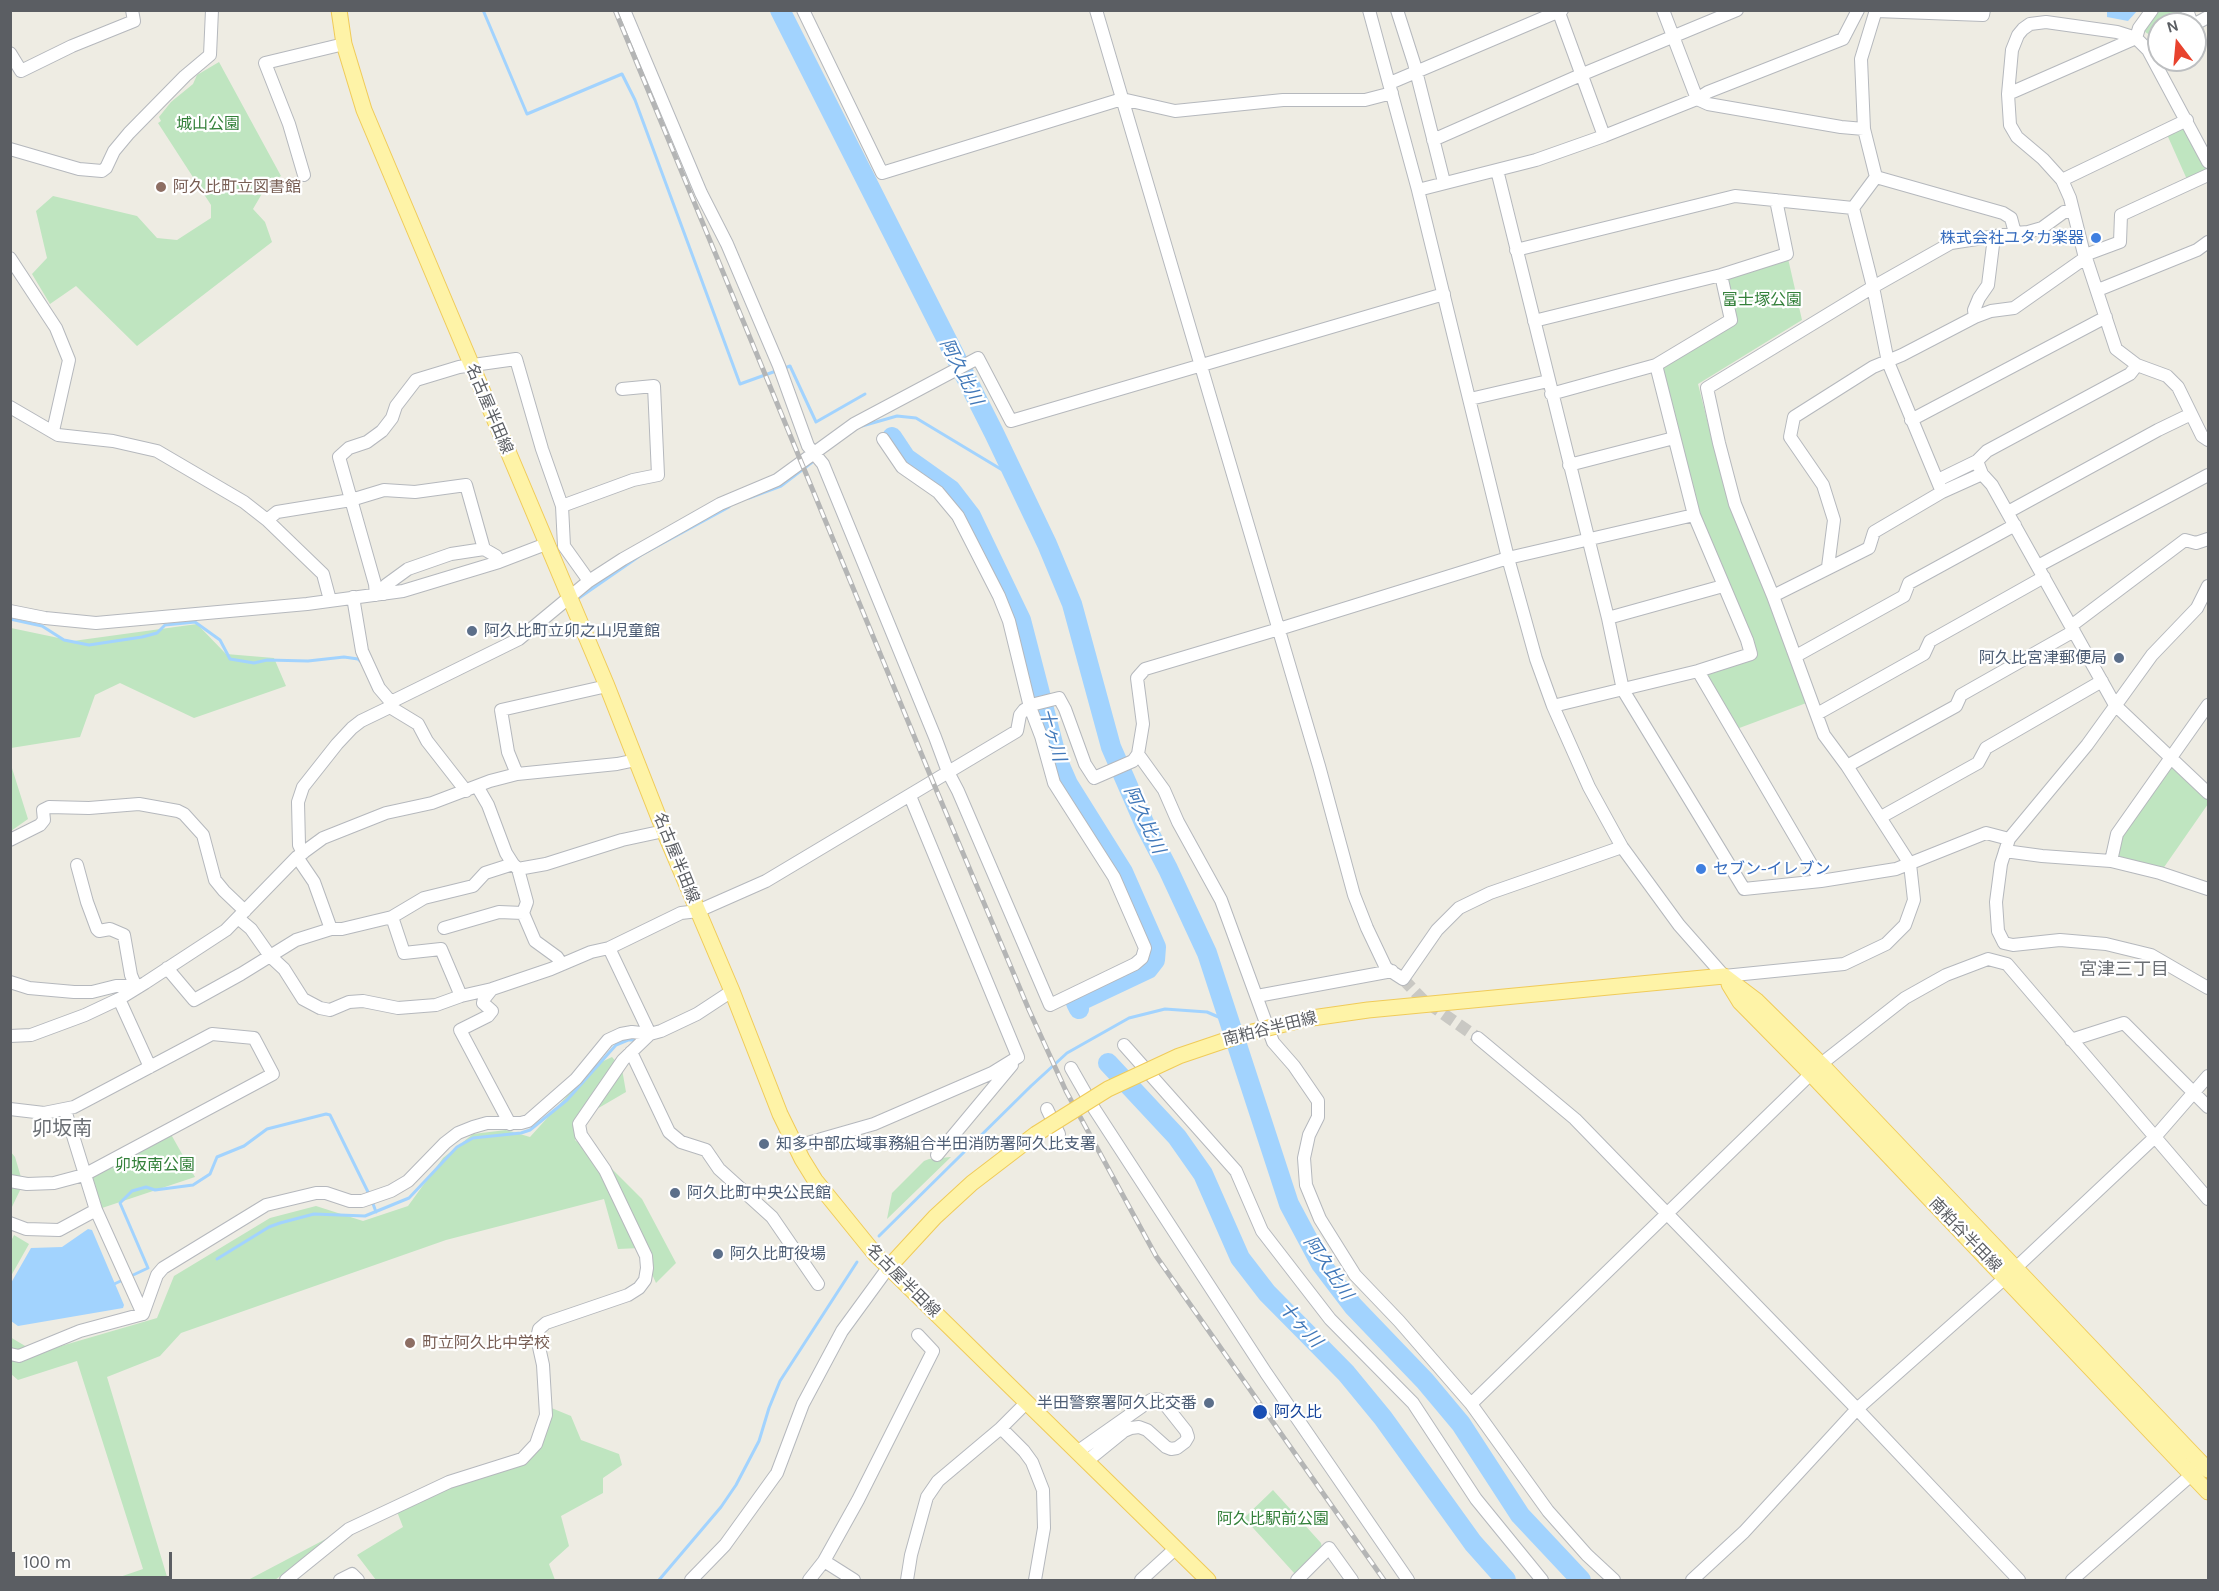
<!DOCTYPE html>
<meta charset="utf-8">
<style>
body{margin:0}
#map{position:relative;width:2219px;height:1591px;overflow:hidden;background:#eeece3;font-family:Karla,sans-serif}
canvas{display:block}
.frame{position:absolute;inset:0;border:12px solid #5b5e63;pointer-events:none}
.north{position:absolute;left:2147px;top:12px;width:60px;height:60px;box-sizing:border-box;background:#fff;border:2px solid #bdbfc1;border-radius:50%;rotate:344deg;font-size:16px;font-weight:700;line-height:24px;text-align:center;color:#5b5e63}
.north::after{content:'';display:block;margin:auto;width:21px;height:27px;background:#e8432e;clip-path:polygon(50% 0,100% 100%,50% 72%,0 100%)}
.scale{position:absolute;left:12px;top:1552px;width:160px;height:27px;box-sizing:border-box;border:3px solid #5b5e63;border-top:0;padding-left:8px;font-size:18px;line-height:21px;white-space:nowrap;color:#5b5e63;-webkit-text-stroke:4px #fff;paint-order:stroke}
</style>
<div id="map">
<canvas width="2219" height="1591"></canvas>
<div class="frame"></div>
<div class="north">N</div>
<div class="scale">100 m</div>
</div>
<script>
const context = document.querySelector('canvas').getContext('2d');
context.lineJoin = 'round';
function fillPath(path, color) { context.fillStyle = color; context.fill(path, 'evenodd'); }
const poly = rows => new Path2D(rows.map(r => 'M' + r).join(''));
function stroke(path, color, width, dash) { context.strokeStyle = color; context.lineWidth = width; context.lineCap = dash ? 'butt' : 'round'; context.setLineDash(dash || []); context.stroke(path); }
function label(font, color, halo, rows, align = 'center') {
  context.font = font + ' Karla,"Noto Sans JP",sans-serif'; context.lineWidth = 4.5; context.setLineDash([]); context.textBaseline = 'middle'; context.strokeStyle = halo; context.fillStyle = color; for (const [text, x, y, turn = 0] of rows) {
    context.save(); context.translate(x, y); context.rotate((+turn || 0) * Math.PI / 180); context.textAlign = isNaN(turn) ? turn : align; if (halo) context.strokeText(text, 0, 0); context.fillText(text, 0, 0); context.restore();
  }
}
const green = poly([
 [2152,11,2186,11,2192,24,2159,24,2159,41,2139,28],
 [219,62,281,176,267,185,253,209,265,222,272,242,137,346,76,286,50,304,32,274,47,258,36,211,53,196,137,216,157,238,177,240,211,218,211,205,158,123,161,121,159,117,171,102,193,84,197,75],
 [2187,120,2208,162,2208,175,2189,184,2165,130],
 [1787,254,1802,320,1698,384,1727,498,1809,702,1734,730,1698,671,1750,654,1694,515,1656,365,1730,320,1721,275],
 [197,624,226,654,274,658,286,686,194,718,120,683,95,695,80,737,11,748,11,628,73,641],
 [2172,757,2208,793,2208,804,2160,873,2111,861,2117,834],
 [11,765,28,819,11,831,10,831],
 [612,1057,622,1069,626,1092,590,1113,575,1140,610,1167,642,1199,676,1263,656,1283,640,1248,618,1249,604,1199,446,1240,181,1333,160,1356,107,1377,168,1580,111,1580,143,1569,77,1361,18,1380,11,1374,10,1337,37,1353,157,1318,174,1276,270,1218,316,1206,363,1221,408,1206,443,1158,473,1134,506,1130,530,1137,595,1065],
 [168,1129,195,1177,96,1210,84,1175],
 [10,1151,15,1157,23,1184,11,1209],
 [951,1157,887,1219,892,1193,924,1161,929,1159],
 [14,1235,29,1244,11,1276,11,1241],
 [549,1407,571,1416,581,1440,619,1454,622,1465,603,1478,603,1493,561,1516,569,1546,549,1564,555,1580,376,1580,357,1555,403,1527,396,1509,451,1484,524,1461,545,1439],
 [1273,1490,1321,1543,1322,1548,1295,1574,1244,1518],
 [339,1532,275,1580,248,1580]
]);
const water = poly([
 [2107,11,2107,10,2137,11,2128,21,2107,17],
 [88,1229,92,1230,124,1305,123,1308,18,1326,11,1321,11,1283,31,1248,62,1247]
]);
const stream = poly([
 [483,10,527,114,622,74,635,100,740,384,776,371],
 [782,369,790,366,816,422,865,394],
 [862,426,897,416,916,418,1004,471,1013,472],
 [749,498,781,486,815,460],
 [576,600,641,555,729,507],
 [10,619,42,626,64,640,89,645,142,637,157,633,165,625,195,622,220,640,230,659,254,663,267,660,308,661,344,657,358,659,362,663],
 [372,1201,376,1212],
 [879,1236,1031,1086,1067,1053,1129,1018,1165,1009,1207,1012,1230,1022],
 [217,1259,269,1227,280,1223,314,1214,365,1216,409,1198,457,1147,473,1138,521,1133,530,1130,567,1100,616,1045,628,1040,636,1040],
 [131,1276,148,1268,120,1203,132,1191,146,1187,155,1190,193,1185,210,1174,217,1157,244,1146,267,1129,326,1114,330,1115,369,1194],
 [112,1285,125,1279],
 [659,1580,721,1507,736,1485,759,1441,769,1408,780,1381,857,1262]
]);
const river = poly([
 [780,10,994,433,1047,544,1072,604,1111,747,1145,825,1168,869,1207,953,1289,1204,1321,1264,1353,1306,1425,1381,1461,1424,1520,1515,1581,1580],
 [892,437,906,458,951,490,971,516,1021,620,1057,759,1068,784,1123,872,1156,947,1155,960,1148,969,1076,1003,1079,1009],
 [1108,1063,1177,1137,1203,1174,1240,1258,1267,1293,1346,1373,1383,1418,1473,1543,1506,1580]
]);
const minorTunnel = poly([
 [1403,979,1422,999,1478,1038]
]);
const minor = poly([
 [624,10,701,193,727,244,779,366,808,446,823,464,935,737,948,772,958,791,1050,1005,1135,964,1142,958,1145,948,1114,877,1054,783,1041,736,1030,707,1009,621,999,596,958,516,938,492,902,467,883,439],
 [803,10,882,173,1122,99,1175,111,1283,100,1365,100,1392,93],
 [1096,10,1319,766,1354,895,1367,928,1386,968,1403,979,1437,930,1459,908,1490,893,1622,847],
 [1369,10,1418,190,1508,558,1536,659,1553,706,1589,787,1622,847,1679,925,1724,976,1844,964,1886,944,1905,925,1914,900,1910,864,1847,766,1824,735,1773,596,1735,504,1719,443,1707,388,1873,287,1951,243,2015,233,2028,232,2042,228,2064,212,2073,211],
 [1397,10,1414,63,1444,182],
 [1558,10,1604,136],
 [1663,10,1697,99,1708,104,1841,127,1864,129],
 [2187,10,2192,24],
 [1876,11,1983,15,1984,10],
 [2195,24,2208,17],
 [10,53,21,71,72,46,134,21,132,10],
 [1390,83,1562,10],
 [2008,94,2136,38,2139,28,2152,10],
 [1433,140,1583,74,1737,10],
 [10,149,79,169,102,171,106,168,114,151,129,133,185,76,210,55,212,10],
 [1497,170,1608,618,1623,690,1744,889,1821,881,1896,869,1986,833,2009,839,2087,745,2152,655,2197,608,2208,586],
 [304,175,289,124,265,63,344,44],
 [2208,175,2121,215,2120,242,2085,255,2116,349,2137,365,2167,376,2178,387,2202,436,2208,440],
 [1876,177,1864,129,1861,59,1876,10],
 [1876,177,2003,213,2011,218,2015,233],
 [2062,180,2187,120],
 [1418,190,1536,160,1604,136,1697,99,1708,92,1843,39,1858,10],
 [1853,208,1873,287,1888,362,1942,492],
 [1853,208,1876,177],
 [1516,250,1735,196,1853,208],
 [10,258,56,328,69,360,53,431],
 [2098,290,2197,250,2208,242],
 [1975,317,1974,310,1979,298,1988,285,1994,237],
 [1534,321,1721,275,1787,254,1776,200],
 [2137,365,2130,374,1987,451,1977,461,1982,474,1992,485,2115,705,2208,793],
 [1551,394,1656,365,1731,320,1721,275],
 [1470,399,1548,381],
 [10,407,58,435,113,441,157,451,244,502,267,520,323,574,330,600],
 [1911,420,2106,317],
 [1569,465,1674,438],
 [1938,480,1977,461],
 [562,506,633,480,658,475,654,386,622,389],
 [2008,512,2158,430,2187,416],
 [267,520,277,512,351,500,384,490,415,492,466,485,484,549,496,556,499,562],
 [2038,566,2208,475],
 [1828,567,1834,520,1823,485,1790,437,1794,417,1873,367,1902,355,1975,317,1991,311,2014,308,2085,258,2070,198,2062,180,2043,159,2017,137,2010,125,2008,94,2012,50,2018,35,2023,29,2030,24,2046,22,2117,32,2136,38,2148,50,2208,162],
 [384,594,386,585,408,569,451,554,484,549],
 [376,595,375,584,339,457,349,448,367,442,382,431,392,418,396,406,416,380,459,367,516,359,542,449,562,506,564,546,589,581],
 [1773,596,1869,548,1874,532,1942,492,1982,474],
 [353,597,362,651,379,688,391,702],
 [10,611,45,618,96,623,307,604,403,591,499,562,546,544],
 [1608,618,1723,586],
 [2071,626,2185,540,2196,543,2208,539],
 [1796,656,1904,596,1909,583,2015,525],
 [1698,671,1821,881],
 [1553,706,1698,671,1751,654,1747,640,1694,515,1656,365],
 [390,707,391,702,519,639,589,581,623,559,720,504,777,480,854,424,978,358,1011,421,1444,294],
 [1817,714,1924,654,1930,641,2044,577],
 [1138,754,1164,790,1178,822,1221,900,1273,1042,1294,1066,1318,1101,1318,1117,1309,1135,1304,1158,1306,1185,1320,1219,1355,1275,1399,1321,1471,1404,1548,1511,1587,1555,1614,1580],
 [1847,766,1956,706,1961,695,2074,631],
 [517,774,508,752,501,710,607,686],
 [1881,817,1978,763,1986,748,2102,681],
 [2009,839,2001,864,1996,902,1998,931,2004,943,2013,945,2060,940,2106,944,2151,955,2208,988],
 [10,840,40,825,44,820,43,810,49,807,89,808,139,804,178,811,184,814,203,835,215,880,224,891,245,911],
 [2005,851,2042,856,2111,861,2160,873,2208,889],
 [303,853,299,845,298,802,303,787,337,744,352,728,361,721,390,707,418,724,427,741,466,791],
 [297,857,314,882,331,929,342,929,392,917,424,898,473,886,485,873,513,864,506,853,488,805,477,786],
 [2111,861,2117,834,2208,705],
 [513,864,518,869,546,864,622,840,664,831],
 [77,865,87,902,97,929,99,931,110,929,124,935,131,975,136,987],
 [518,869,527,902,523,913],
 [392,917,404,953,441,949,461,996],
 [238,918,251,929,270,956,284,969,303,999,320,1008,330,1010,349,1002,363,1001,398,1008,436,1005,461,996,492,989,551,969,591,952,609,948,681,913,698,911,766,881,1017,731,1020,715,1024,710,1035,704,1059,698,1065,709,1085,764,1094,778,1133,761,1138,754,1143,724,1137,678,1145,669,1279,629,1508,558,1694,515],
 [444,928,499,912,523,913,535,941,557,957,561,963],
 [609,948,650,1034],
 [167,968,194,1000,241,974,296,940,331,929],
 [10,982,29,988,74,992,92,992,116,986,135,986],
 [492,989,484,999,483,1003,492,1011,488,1016,460,1030,510,1124],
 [1257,996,1392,971],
 [119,999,150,1067],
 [10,1036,31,1035,85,1015,119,999,145,983,226,930,297,857,323,838,386,813,432,803,490,781,517,774,617,764,636,760],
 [1478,1038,1575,1119,1857,1409,2019,1580],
 [2071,1040,2124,1023,2208,1107],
 [1124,1045,1236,1171,1262,1231,1330,1319,1413,1403,1476,1499,1542,1580],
 [631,1052,669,1132,681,1142,706,1150,719,1169,772,1217,818,1284],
 [1071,1068,1095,1110,1266,1373,1408,1580],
 [10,1109,44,1113,74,1107,212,1034,254,1038,273,1074,84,1175,54,1183,27,1184,10,1181],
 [1047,1109,1059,1134],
 [65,1110,96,1210,143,1314],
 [797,1146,874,1124,992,1073,1018,1057,910,796],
 [937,1155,1012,1065],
 [10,1223,26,1229,59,1230,96,1210],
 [10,1354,19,1356,80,1331,143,1314,157,1275,163,1268,266,1205,316,1193,326,1193,350,1201,362,1201,391,1191,408,1181,445,1143,458,1133,473,1127,487,1123,521,1123,528,1121,576,1079,608,1040,621,1034,632,1032,650,1034,661,1031,697,1014,732,991],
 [1471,1404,1821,1064,1905,998,1946,975,1988,959,2007,964,2208,1199],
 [1001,1428,1024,1451,1032,1462,1043,1490,1044,1528,1035,1580],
 [1077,1452,1151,1400,1158,1399,1163,1402,1186,1431,1188,1437,1185,1442,1177,1448,1171,1449,1166,1447,1147,1430,1139,1427,1131,1428,1124,1431,1087,1461],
 [824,1561,854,1580],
 [286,1580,349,1529,449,1482,522,1459,536,1444,546,1415,543,1365,537,1338,539,1329,546,1323,628,1295,639,1288,645,1280,647,1268,646,1256,605,1170,581,1135,579,1124,623,1060,650,1034],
 [340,1580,352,1574,358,1580],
 [691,1580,725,1545,777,1473,803,1404,842,1331,888,1268],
 [809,1580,824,1561,858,1500,933,1351,918,1335],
 [907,1580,911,1555,927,1497,938,1481,1001,1428,1027,1402],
 [1141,1580,1176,1548],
 [1297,1580,1329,1548,1352,1580],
 [1692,1580,1744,1532,1857,1409,2005,1278,2155,1137,2208,1076],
 [2072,1580,2198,1469]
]);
const major = poly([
 [339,10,344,44,364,110,607,686,664,831,732,991,780,1114,802,1159,815,1180,875,1254,1208,1580],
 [1729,984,1740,1002,1811,1074,2208,1492],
 [1305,1019,1368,1010,1724,976,1757,1001,1821,1064,2208,1470],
 [888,1268,935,1217,972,1183,1036,1134]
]);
const rail = poly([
 [615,10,933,782,1029,1010,1066,1091,1156,1256,1384,1580]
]);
const majorBridge = poly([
 [1036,1134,1108,1089,1179,1056,1244,1034,1305,1019]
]);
const markers = [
 [161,187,6,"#8d6e63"],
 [2096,238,6,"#3f7fe0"],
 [472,631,6,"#5c6f8a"],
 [2119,658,6,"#5c6f8a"],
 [1701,869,6,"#3f7fe0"],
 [764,1144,6,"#5c6f8a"],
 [675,1193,6,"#5c6f8a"],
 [718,1254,6,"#5c6f8a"],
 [410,1343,6,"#8d6e63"],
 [1209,1403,6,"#5c6f8a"],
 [1260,1412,8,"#1a4fb4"]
];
const parkNames = [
 ["城山公園",208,124],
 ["富士塚公園",1762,300],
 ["卯坂南公園",155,1165],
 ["阿久比駅前公園",1273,1519]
];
const educationNames = [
 ["阿久比町立図書館",173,187],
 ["町立阿久比中学校",422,1343]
];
const shopNames = [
 ["株式会社ユタカ楽器",2084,238],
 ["セブン-イレブン",1713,869,"left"]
];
const streetNames = [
 ["名古屋半田線",489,409,67],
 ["名古屋半田線",676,858,68],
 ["南粕谷半田線",1270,1029,-14],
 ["南粕谷半田線",1965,1235,46],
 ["名古屋半田線",903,1281,45]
];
const serviceNames = [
 ["阿久比町立卯之山児童館",484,631],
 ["阿久比宮津郵便局",2107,658,"right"],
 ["知多中部広域事務組合半田消防署阿久比支署",776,1144],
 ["阿久比町中央公民館",687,1193],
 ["阿久比町役場",730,1254],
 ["半田警察署阿久比交番",1197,1403,"right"]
];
const transitNames = [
 ["阿久比",1274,1412]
];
const waterNames = [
 ["阿久比川",961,372,63],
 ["十ヶ川",1052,735,74],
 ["阿久比川",1144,820,65],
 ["阿久比川",1328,1268,56],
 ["十ヶ川",1300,1325,48]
];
const neighbourhoodNames = [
 ["宮津三丁目",2124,970]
];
const quarterNames = [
 ["卯坂南",62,1129]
];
fillPath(green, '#bfe5c0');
fillPath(water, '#a2d3fe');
stroke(stream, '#a2d3fe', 3);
stroke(river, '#a2d3fe', 20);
stroke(minorTunnel, '#c9c8c3', 12, [12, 6]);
stroke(minor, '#b5b8bd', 14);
stroke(major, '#f0cb59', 17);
stroke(minor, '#fff', 12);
stroke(major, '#fef3a7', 15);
stroke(rail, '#b4b5b5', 5);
stroke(rail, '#fff', 3, [9]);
stroke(majorBridge, '#f0cb59', 17, []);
stroke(majorBridge, '#fef3a7', 15);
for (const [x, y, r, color] of markers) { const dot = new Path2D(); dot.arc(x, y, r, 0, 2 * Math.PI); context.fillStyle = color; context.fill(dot); stroke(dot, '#fff', 2); }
label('16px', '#34813b', '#fff', parkNames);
label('16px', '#785e54', '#fff', educationNames, 'left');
label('16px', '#366cbe', '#fff', shopNames, 'right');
label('16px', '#5b5e63', '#fff', streetNames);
label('16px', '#4e5e75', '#fff', serviceNames, 'left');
label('16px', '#164399', '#fff', transitNames, 'left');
label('italic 18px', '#4178b9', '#fff', waterNames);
label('18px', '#6c7075', '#fff', neighbourhoodNames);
label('20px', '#6c7075', '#fff', quarterNames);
</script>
